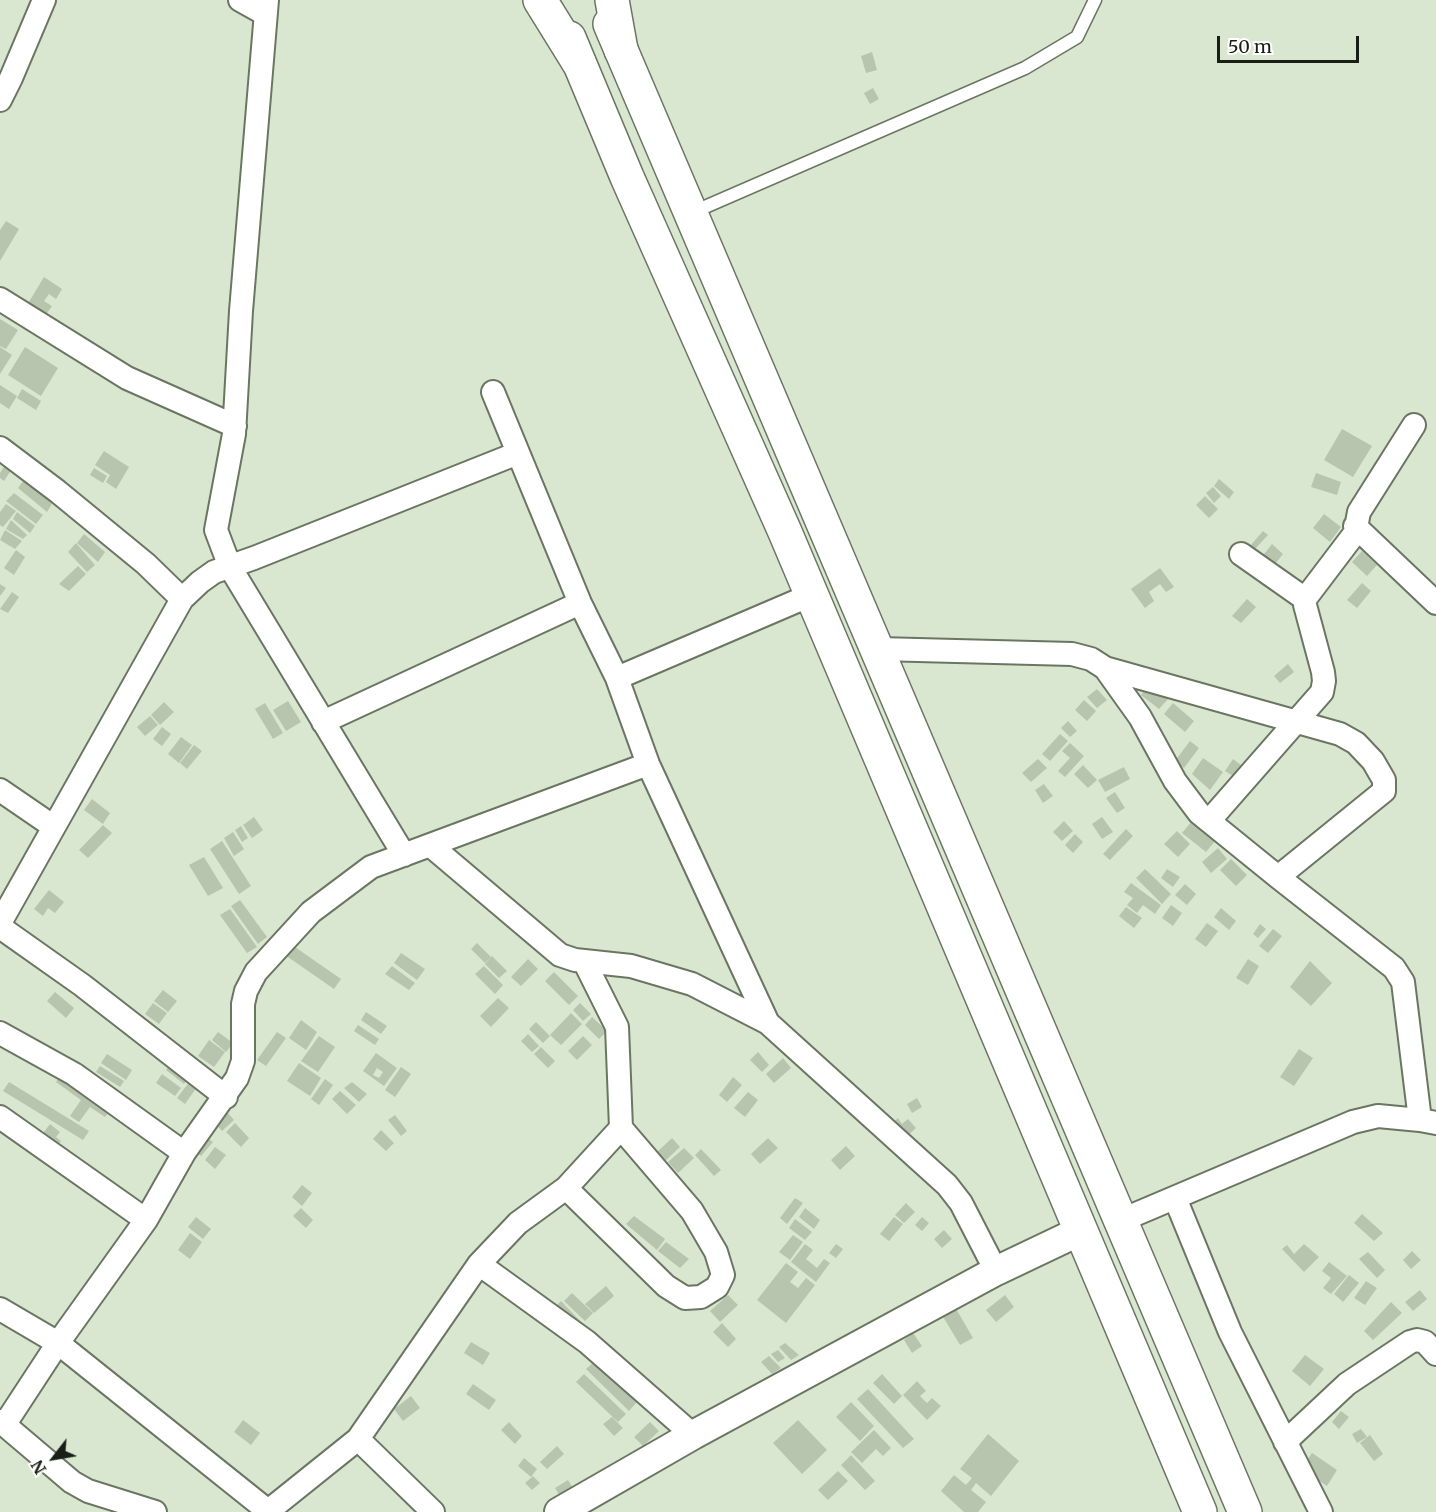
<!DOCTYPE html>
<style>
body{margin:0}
#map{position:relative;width:1436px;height:1512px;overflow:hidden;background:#d9e7d0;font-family:Merriweather,serif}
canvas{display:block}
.north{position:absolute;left:24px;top:1428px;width:60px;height:60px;-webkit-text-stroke:4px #fff;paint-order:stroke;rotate:239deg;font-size:16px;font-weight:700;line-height:24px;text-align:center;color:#191e16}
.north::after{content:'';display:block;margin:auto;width:21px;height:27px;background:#191e16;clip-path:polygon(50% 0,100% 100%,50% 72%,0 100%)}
.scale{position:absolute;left:1217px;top:36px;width:142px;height:27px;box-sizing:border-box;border:3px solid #191e16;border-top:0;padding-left:8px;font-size:18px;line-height:21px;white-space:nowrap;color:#191e16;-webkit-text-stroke:4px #fff;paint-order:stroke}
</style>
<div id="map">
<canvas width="1436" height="1512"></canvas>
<div class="north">N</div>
<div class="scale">50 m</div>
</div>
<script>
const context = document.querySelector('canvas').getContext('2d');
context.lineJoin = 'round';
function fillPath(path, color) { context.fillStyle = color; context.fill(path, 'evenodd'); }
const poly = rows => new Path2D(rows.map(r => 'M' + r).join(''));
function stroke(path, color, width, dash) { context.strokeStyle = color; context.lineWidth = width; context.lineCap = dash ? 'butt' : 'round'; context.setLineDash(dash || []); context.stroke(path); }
const building = poly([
 [872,52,877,70,866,73,861,56],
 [873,88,879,99,870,104,864,93],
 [6,221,19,229,0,261,0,230],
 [44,277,62,289,56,299,49,294,44,301,52,306,45,316,27,305],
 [0,319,18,330,6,349,0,346],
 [0,347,12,355,0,374],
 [25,347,58,368,41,396,8,375],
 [0,385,17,396,9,409,0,403],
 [22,389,41,401,36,410,17,398],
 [1342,429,1372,446,1353,477,1324,460],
 [104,451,129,467,116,489,106,482,110,475,95,465],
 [5,465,12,469,4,481,0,478,0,473],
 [94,468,107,476,103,483,90,475],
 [1316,473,1341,482,1337,495,1311,487],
 [1219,479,1234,492,1229,499,1214,486],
 [24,480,53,502,47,512,18,488],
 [1213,487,1221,496,1214,503,1206,493],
 [14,493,43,515,36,524,6,501],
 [1205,496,1218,509,1209,518,1196,505],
 [6,504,16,511,3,527,0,525,0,512],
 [17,512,35,526,30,533,13,519],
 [1324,514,1341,527,1330,542,1313,528],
 [11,520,27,535,23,539,6,529],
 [5,530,22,541,15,549,0,540],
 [1263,531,1268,535,1254,550,1250,546],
 [84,534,105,552,98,562,77,543],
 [76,543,95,565,87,572,68,552],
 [1272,544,1283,554,1272,568,1261,558],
 [16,550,25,557,14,575,4,568],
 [1362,551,1377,565,1367,576,1352,562],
 [78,566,86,574,69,591,59,584],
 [1160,568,1174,587,1166,592,1160,584,1149,592,1154,601,1145,608,1131,589],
 [1362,583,1371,591,1357,608,1347,600],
 [0,584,6,588,0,596],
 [12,592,19,597,8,613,0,609],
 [1247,599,1256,607,1241,623,1232,616],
 [1288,664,1294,672,1280,683,1274,676],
 [1149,684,1168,699,1159,709,1141,695],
 [1097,689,1107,700,1097,708,1087,697],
 [1084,700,1096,711,1087,721,1075,710],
 [288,701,301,722,286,731,273,710],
 [164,702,174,712,160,725,151,715],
 [265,703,283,733,273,739,255,709],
 [1173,703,1194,721,1185,732,1164,714],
 [150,716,158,725,145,736,137,727],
 [1068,721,1077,731,1070,737,1061,728],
 [162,727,171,734,162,746,153,739],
 [1060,734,1068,741,1050,761,1042,754],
 [181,737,192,745,179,763,168,754],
 [1190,741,1199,748,1184,768,1175,761],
 [1070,743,1084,756,1065,777,1058,771,1070,758,1062,751],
 [194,745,202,751,187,769,180,763],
 [1203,758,1223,772,1210,790,1192,774],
 [1038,759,1047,768,1031,782,1022,773],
 [1233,759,1241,765,1233,776,1225,771],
 [1083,765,1097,780,1088,788,1074,774],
 [1124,767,1130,779,1105,792,1098,780],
 [1044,784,1053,796,1043,803,1035,790],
 [1115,792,1125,808,1117,813,1106,798],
 [92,799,110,813,103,824,84,810],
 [254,817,263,830,252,838,243,825],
 [1102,817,1113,832,1102,839,1092,824],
 [1064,821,1073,831,1062,841,1053,832],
 [1192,821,1216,840,1206,852,1182,833],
 [103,825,112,833,88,858,79,850],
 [241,826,248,838,242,842,235,830],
 [1126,829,1133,836,1110,860,1103,854],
 [1177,831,1190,844,1178,857,1164,844],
 [233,832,244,849,234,856,224,838],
 [1075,834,1083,842,1073,853,1065,845],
 [222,841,251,886,239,894,210,849],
 [1218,848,1227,859,1211,873,1202,862],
 [204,857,223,888,208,896,189,865],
 [1231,859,1247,875,1236,886,1220,870],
 [1145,869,1171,894,1162,904,1136,878],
 [1167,869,1180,877,1173,887,1161,878],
 [1131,883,1161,905,1155,914,1143,905,1137,913,1127,905,1133,898,1124,892],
 [1185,884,1196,894,1187,905,1175,895],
 [49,890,64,902,55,913,48,908,43,916,34,909],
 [240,900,267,937,258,944,231,906],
 [1171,905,1182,913,1173,926,1162,918],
 [1126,907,1142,918,1134,928,1119,916],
 [1221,908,1236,921,1229,930,1214,917],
 [230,909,257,947,247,953,220,915],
 [1207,923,1218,931,1206,947,1195,939],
 [1260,924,1266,929,1258,938,1253,934],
 [1273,929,1282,936,1268,953,1259,946],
 [477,943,491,957,485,963,471,949],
 [292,945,341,979,334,989,285,955],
 [401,953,425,969,417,980,394,963],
 [492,956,507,971,499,978,485,964],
 [528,959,538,969,521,986,511,977],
 [1248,959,1259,966,1248,985,1236,978],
 [1310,961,1332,983,1311,1006,1290,987],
 [392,966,415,983,409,990,385,974],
 [484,966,503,985,495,994,475,974],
 [554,972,578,996,569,1005,545,981],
 [163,990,177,1001,168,1012,154,1001],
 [55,992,74,1008,66,1018,47,1001],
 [498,998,509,1008,491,1027,480,1016],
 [153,1003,167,1013,159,1024,145,1014],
 [580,1003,591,1014,583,1021,573,1010],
 [366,1012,387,1026,381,1034,361,1020],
 [571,1013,582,1024,561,1045,550,1035],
 [592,1017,607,1031,599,1039,585,1025],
 [301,1020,317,1032,306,1050,289,1038],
 [536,1022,550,1036,543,1043,529,1029],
 [358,1025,379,1039,375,1045,354,1031],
 [218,1032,233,1043,226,1052,212,1040],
 [277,1032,286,1038,266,1066,257,1060],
 [528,1034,539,1046,532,1052,521,1041],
 [319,1036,335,1047,318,1072,301,1061],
 [583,1036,592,1045,577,1060,568,1051],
 [209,1040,225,1052,214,1067,198,1056],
 [541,1047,555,1061,548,1068,534,1054],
 [1299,1049,1313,1058,1294,1086,1280,1077],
 [758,1052,769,1065,762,1072,750,1060],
 [376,1053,397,1068,384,1086,363,1071],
 [377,1068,383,1072,379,1078,373,1075],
 [107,1054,132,1070,126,1080,101,1063],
 [783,1058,791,1068,774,1083,766,1074],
 [174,1060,192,1074,184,1084,166,1070],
 [299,1063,321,1078,310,1096,287,1081],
 [100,1066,124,1081,120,1087,96,1072],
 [401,1067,411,1074,395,1097,385,1090],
 [62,1073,111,1109,105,1117,90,1107,79,1122,70,1116,81,1100,56,1082],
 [162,1074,181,1088,175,1096,156,1083],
 [733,1077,742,1085,727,1102,719,1095],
 [325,1079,333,1085,319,1105,311,1099],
 [190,1081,197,1087,185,1104,177,1098],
 [9,1082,89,1131,83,1140,3,1091],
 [352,1082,367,1094,359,1102,344,1088],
 [340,1091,356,1105,347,1114,332,1099],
 [748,1092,758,1100,745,1117,734,1108],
 [917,1098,922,1107,912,1113,907,1104],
 [227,1112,234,1120,222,1131,215,1123],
 [395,1115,407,1131,401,1136,388,1120],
 [898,1118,902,1124,908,1119,916,1128,905,1138,892,1124],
 [235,1123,249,1138,241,1147,226,1132],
 [50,1124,60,1132,56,1137,61,1141,55,1149,40,1137],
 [381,1130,394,1143,386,1151,373,1139],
 [204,1135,213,1142,201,1156,192,1149],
 [672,1138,680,1147,664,1162,656,1153],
 [768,1138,778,1148,760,1164,751,1154],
 [846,1146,855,1156,840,1170,831,1160],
 [215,1147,226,1155,215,1169,205,1160],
 [684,1148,694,1158,678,1173,668,1162],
 [701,1149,721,1170,714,1176,695,1155],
 [302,1185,312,1193,302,1206,292,1197],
 [795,1198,803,1203,787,1224,780,1218],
 [906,1203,915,1212,904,1223,895,1215],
 [301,1208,313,1220,306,1228,293,1216],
 [805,1208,820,1220,814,1229,799,1217],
 [1362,1214,1383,1233,1374,1241,1354,1223],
 [634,1216,665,1239,657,1250,626,1224],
 [196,1217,211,1229,203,1239,188,1227],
 [894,1217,903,1224,889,1241,880,1234],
 [922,1217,929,1223,922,1231,915,1225],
 [795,1219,812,1232,805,1240,789,1228],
 [944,1230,952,1239,942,1248,934,1239],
 [190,1233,202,1242,190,1259,178,1250],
 [793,1235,803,1242,790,1260,779,1252],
 [666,1242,689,1259,680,1268,658,1251],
 [805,1244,813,1250,806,1259,817,1268,824,1259,830,1263,816,1282,791,1262],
 [836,1244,843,1249,836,1258,829,1253],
 [1304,1244,1319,1257,1304,1272,1282,1249,1287,1245,1294,1254],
 [1412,1251,1421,1260,1411,1269,1403,1260],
 [1368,1252,1385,1270,1377,1278,1359,1259],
 [1329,1262,1347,1276,1331,1294,1323,1288,1331,1278,1322,1271],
 [786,1263,798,1272,790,1282,798,1288,806,1278,815,1285,786,1323,757,1300],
 [1349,1275,1359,1283,1343,1302,1334,1294],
 [1366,1281,1377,1288,1365,1305,1354,1298],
 [606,1286,614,1296,594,1313,585,1304],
 [1420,1290,1427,1299,1413,1311,1405,1302],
 [572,1293,593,1313,585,1321,564,1301],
 [728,1295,738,1305,720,1322,710,1311],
 [1005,1295,1014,1307,996,1322,986,1310],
 [561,1301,582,1323,575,1331,553,1309],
 [1391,1302,1402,1313,1373,1340,1364,1331],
 [955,1307,973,1338,960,1345,942,1315],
 [722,1323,736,1339,728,1347,713,1332],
 [913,1333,922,1346,912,1353,904,1340],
 [471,1342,490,1353,483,1365,464,1353],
 [785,1343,799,1355,791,1360,779,1347],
 [778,1350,785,1358,778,1362,771,1354],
 [1305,1355,1324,1369,1310,1386,1292,1371],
 [769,1356,781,1368,772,1374,761,1362],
 [595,1361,637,1402,629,1411,586,1369],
 [584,1374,626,1414,618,1422,576,1382],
 [882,1374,902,1396,894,1404,873,1383],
 [917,1381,926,1391,920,1396,927,1403,932,1398,941,1406,927,1420,903,1395],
 [473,1384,496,1400,489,1410,466,1394],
 [868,1389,914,1439,903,1448,857,1399],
 [411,1396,420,1408,403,1421,394,1409],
 [851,1402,874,1426,860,1441,836,1417],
 [1341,1411,1349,1417,1339,1429,1332,1422],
 [612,1417,623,1428,614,1436,603,1424],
 [243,1420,260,1433,251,1445,234,1432],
 [798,1420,827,1450,802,1474,773,1443],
 [509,1422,522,1436,515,1444,501,1430],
 [650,1422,659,1431,643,1446,634,1437],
 [1361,1429,1367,1437,1357,1443,1352,1434],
 [874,1430,891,1448,883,1456,876,1449,862,1463,851,1452],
 [988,1434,1019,1461,991,1496,976,1483,971,1490,986,1502,978,1512,964,1512,941,1491,954,1475,966,1485,972,1478,960,1469],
 [1370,1435,1383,1454,1374,1461,1360,1443],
 [557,1446,564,1454,547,1469,540,1462],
 [1312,1453,1337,1470,1327,1486,1301,1469],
 [851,1455,875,1481,865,1490,841,1465],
 [524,1458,537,1469,531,1477,518,1466],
 [838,1471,848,1481,828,1500,818,1490],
 [533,1476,540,1483,532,1490,525,1483],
 [568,1480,574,1490,561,1498,555,1488]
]);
const service = poly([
 [691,213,1025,68,1077,37,1095,0]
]);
const minor = poly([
 [240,0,265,14],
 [267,0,241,311,234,434,216,530,230,567,404,855],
 [0,100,11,78,44,0],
 [0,299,127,378,235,426],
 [493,392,580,603,617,678,648,764,768,1023],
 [0,448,57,491,146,564,182,599],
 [1355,526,1436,603],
 [1241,554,1305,599],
 [879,649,1072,654,1091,659,1105,668,1140,717,1175,781,1199,813,1278,877,1394,968,1403,982,1420,1120],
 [1105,668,1340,734,1356,743,1373,761,1384,780,1384,791,1278,877],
 [617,678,811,595],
 [323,722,580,603],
 [0,790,54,827],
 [1209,821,1322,692,1324,681,1323,672,1305,605,1305,599,1355,533,1359,512,1414,425],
 [430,845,560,955,575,960,631,966,692,984,768,1023,947,1185,961,1203,996,1271],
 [0,923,182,599,200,582,214,572,254,558,518,453],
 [0,927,82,985,226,1097],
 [0,1033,74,1074,184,1153],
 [0,1117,146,1220],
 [566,1188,666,1286,685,1298,701,1297,717,1287,723,1275,716,1252,692,1211,621,1128,617,1027,584,961],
 [1175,1198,1230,1332,1321,1512],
 [1122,1220,1353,1122,1378,1116,1420,1120,1436,1123],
 [479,1264,587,1342,693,1435],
 [0,1309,58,1343,268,1511],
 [0,1421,72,1482,88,1491,155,1512],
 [5,1424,58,1343,146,1220,184,1153,237,1078,243,1061,243,1004,246,991,256,972,311,912,371,867,648,764],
 [358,1439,433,1512],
 [1285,1442,1347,1384,1410,1342,1417,1340,1425,1342,1436,1354],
 [267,1512,358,1439,479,1264,518,1223,566,1188,621,1128]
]);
const tertiary = poly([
 [559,1512,693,1435,996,1271,1080,1231]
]);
const primary = poly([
 [610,24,1245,1512],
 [569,38,627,177,785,532,1200,1512]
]);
const trunk = poly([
 [540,0,579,63],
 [612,0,621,50]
]);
fillPath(building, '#b7c5ae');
stroke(service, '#6a7661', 15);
stroke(minor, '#6a7661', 26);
stroke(tertiary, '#6a7661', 32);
stroke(primary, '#6a7661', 36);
stroke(trunk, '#6a7661', 36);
stroke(service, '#fff', 12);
stroke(minor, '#fff', 22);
stroke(tertiary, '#fff', 28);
stroke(primary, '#fff', 33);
stroke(trunk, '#fff', 33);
</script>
